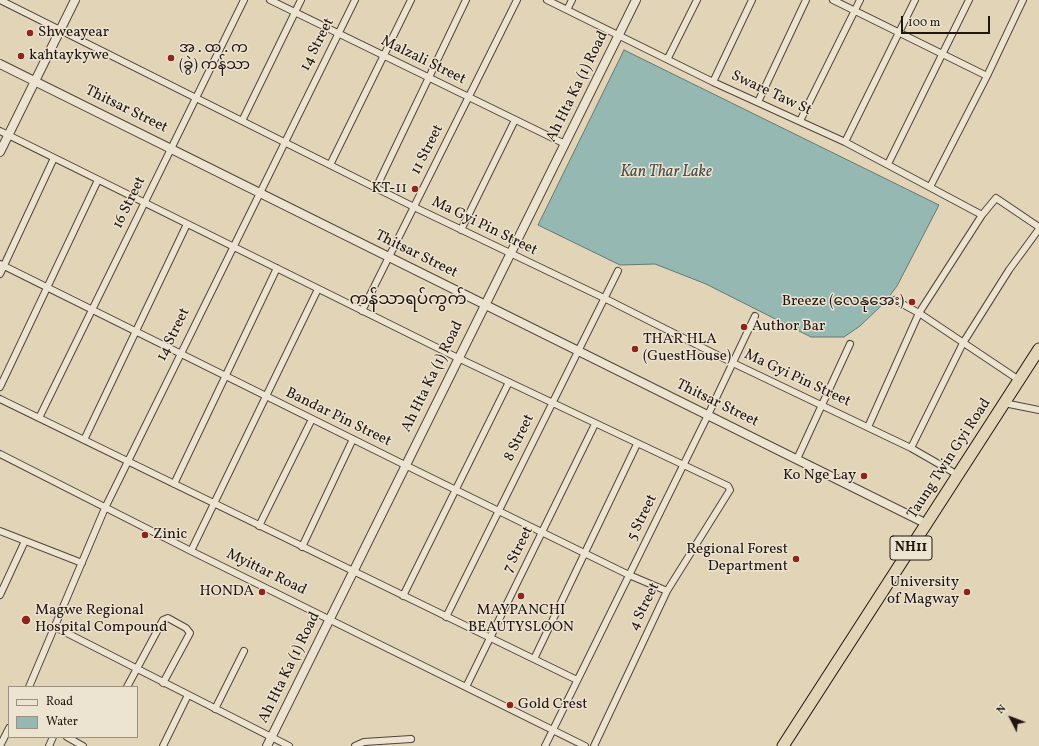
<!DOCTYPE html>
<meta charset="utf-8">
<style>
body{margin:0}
#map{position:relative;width:1039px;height:746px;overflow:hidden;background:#e1d4b7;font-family:Vollkorn,serif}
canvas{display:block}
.legend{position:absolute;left:8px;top:686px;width:130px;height:52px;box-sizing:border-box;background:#ece3d0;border:1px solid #9b9183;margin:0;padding:5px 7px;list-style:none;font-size:12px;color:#211510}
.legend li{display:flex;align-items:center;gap:8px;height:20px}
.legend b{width:20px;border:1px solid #9b9183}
.north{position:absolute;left:991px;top:698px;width:40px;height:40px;-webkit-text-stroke:3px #ece3d0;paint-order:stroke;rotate:312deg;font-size:11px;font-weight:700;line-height:16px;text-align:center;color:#211510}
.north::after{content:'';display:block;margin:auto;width:14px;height:18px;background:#211510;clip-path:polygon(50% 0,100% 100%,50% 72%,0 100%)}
.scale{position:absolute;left:901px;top:16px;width:89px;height:18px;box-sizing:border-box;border:2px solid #211510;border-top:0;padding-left:5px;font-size:12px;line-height:14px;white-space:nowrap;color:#211510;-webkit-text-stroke:3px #ece3d0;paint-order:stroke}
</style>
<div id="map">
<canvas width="1039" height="746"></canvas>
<ul class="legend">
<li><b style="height:5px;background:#ece3d0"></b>Road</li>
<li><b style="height:11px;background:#95b8b3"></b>Water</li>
</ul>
<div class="north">N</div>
<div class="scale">100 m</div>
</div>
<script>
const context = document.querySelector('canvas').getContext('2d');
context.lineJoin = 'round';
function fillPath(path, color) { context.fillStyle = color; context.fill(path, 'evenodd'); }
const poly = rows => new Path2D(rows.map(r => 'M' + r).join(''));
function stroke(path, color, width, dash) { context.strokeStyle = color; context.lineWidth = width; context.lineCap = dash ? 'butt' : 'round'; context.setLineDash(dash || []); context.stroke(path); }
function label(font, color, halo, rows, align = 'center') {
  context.font = font + ' Vollkorn,"Noto Sans Myanmar",serif'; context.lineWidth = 3; context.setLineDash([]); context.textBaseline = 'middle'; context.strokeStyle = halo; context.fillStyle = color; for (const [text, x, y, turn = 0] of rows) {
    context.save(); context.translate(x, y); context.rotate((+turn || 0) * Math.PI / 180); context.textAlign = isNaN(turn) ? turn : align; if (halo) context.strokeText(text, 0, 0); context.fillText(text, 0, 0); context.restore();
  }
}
const water = poly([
 [624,50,939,205,897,286,885,302,860,326,844,337,811,337,706,284,655,264,620,265,538,225,624,50]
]);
const minor = poly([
 [0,0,414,207,604,298,733,363,911,448,958,475],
 [270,0,565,144],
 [547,0,713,82,845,142,982,215],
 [833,0,987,76],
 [567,10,572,0],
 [668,58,697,0],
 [713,82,752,0],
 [758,102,806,0],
 [242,121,301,0],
 [800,121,860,0],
 [0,131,458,358,728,486,730,490,667,591,594,746],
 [845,142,915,0],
 [888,164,969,0],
 [330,165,411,0],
 [930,187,987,76,1023,0],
 [376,188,466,0],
 [461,230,515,120],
 [0,264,405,465,629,575,667,591],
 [0,274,54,158],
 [895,300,919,313,1019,380],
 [362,311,517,0],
 [0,387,98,180],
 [0,399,577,680],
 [1004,403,1039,410],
 [39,418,244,0],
 [868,427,919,313,982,215,996,198,1039,227],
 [84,440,187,224],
 [911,448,963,343,1009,270,1039,229],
 [0,454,191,551,585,746],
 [797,459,850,344],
 [174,484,277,268],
 [259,526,312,419],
 [0,531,82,563],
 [302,547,353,439],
 [191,551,318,289],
 [0,595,25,541],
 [403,596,509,382],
 [446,617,618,271],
 [55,627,289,746],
 [534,659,637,444],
 [29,687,105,508,355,0],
 [127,687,163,620,168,618,186,628,190,633,163,683],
 [466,687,595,424],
 [215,709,244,651],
 [67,737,83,746],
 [0,746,9,728],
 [49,746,53,737],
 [163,746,188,695],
 [355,746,364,742,411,739],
 [545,746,708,415,755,316]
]);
const tertiary = poly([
 [0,64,927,524],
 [0,152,75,0],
 [267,746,636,0]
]);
const trunk = poly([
 [783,746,1039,349]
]);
const markers = [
 [30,33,4,"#8f2418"],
 [21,56,4,"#8f2418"],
 [171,58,4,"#8f2418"],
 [415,189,4,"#8f2418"],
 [912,302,4,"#8f2418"],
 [744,327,4,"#8f2418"],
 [635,349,4,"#8f2418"],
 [864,476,4,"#8f2418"],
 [145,535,4,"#8f2418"],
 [796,559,4,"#8f2418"],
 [262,592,4,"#8f2418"],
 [967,592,4,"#8f2418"],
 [521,596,4,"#8f2418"],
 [26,620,5,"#8f2418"],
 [510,705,4,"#8f2418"]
];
const shields = [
 [911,548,42]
];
const shieldNames = [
 ["NH11",911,548]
];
const poiNames = [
 ["Shweayear",38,33],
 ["အ . ထ . က",179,49],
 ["(ခွဲ) ကန်သာ",179,66],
 ["kahtaykywe",29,56],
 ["KT-11",407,189,"right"],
 ["Breeze (လေနုအေး)",904,302,"right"],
 ["Author Bar",752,327],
 ["THAR HLA",643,340],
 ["(GuestHouse)",643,357],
 ["Ko Nge Lay",856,476,"right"],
 ["Zinic",153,535],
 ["Regional Forest",788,550,"right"],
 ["Department",788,567,"right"],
 ["University",959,583,"right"],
 ["of Magway",959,600,"right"],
 ["HONDA",254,592,"right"],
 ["Magwe Regional",35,611],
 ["Hospital Compound",35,628],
 ["MAYPANCHI",521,611,"center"],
 ["BEAUTYSLOON",521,628,"center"],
 ["Gold Crest",518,705]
];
const streetNames = [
 ["14 Street",318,45,-63],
 ["Malzali Street",423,61,26],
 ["Ah Hta Ka (1) Road",578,87,-64],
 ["Sware Taw St",771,94,25],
 ["Thitsar Street",126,110,26],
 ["11 Street",428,150,-63],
 ["16 Street",130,203,-64],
 ["Ma Gyi Pin Street",484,227,26],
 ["Thitsar Street",416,255,26],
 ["14 Street",174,335,-64],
 ["Ah Hta Ka (1) Road",433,377,-64],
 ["Ma Gyi Pin Street",797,379,25],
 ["Thitsar Street",717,404,26],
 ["Bandar Pin Street",338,418,26],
 ["8 Street",520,438,-64],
 ["Taung Twin Gyi Road",950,459,-57],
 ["5 Street",643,518,-64],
 ["7 Street",519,550,-64],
 ["Myittar Road",266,573,26],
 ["4 Street",645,607,-64],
 ["Ah Hta Ka (1) Road",290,668,-64]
];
const waterNames = [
 ["Kan Thar Lake",666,173]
];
const quarterNames = [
 ["ကန်သာရပ်ကွက်",408,301]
];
fillPath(water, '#95b8b3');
stroke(water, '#677772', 1);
stroke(minor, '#51453a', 8);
stroke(tertiary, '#51453a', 10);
stroke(trunk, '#211510', 13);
stroke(minor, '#ece3d0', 6);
stroke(tertiary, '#ece3d0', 8);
stroke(trunk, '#e1d4b7', 11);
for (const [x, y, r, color] of markers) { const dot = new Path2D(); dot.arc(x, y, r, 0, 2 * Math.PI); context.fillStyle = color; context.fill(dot); stroke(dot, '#ece3d0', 1.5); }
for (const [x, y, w] of shields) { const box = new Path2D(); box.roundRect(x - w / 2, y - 12, w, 24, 3); context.fillStyle = '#ece3d0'; context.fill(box); stroke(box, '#211510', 1); }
label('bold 14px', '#211510', null, shieldNames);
label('15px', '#211510', '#ece3d0', poiNames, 'left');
label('15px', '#211510', '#ece3d0', streetNames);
label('italic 16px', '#4a4e49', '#ece3d0', waterNames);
label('17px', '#211510', '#ece3d0', quarterNames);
</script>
